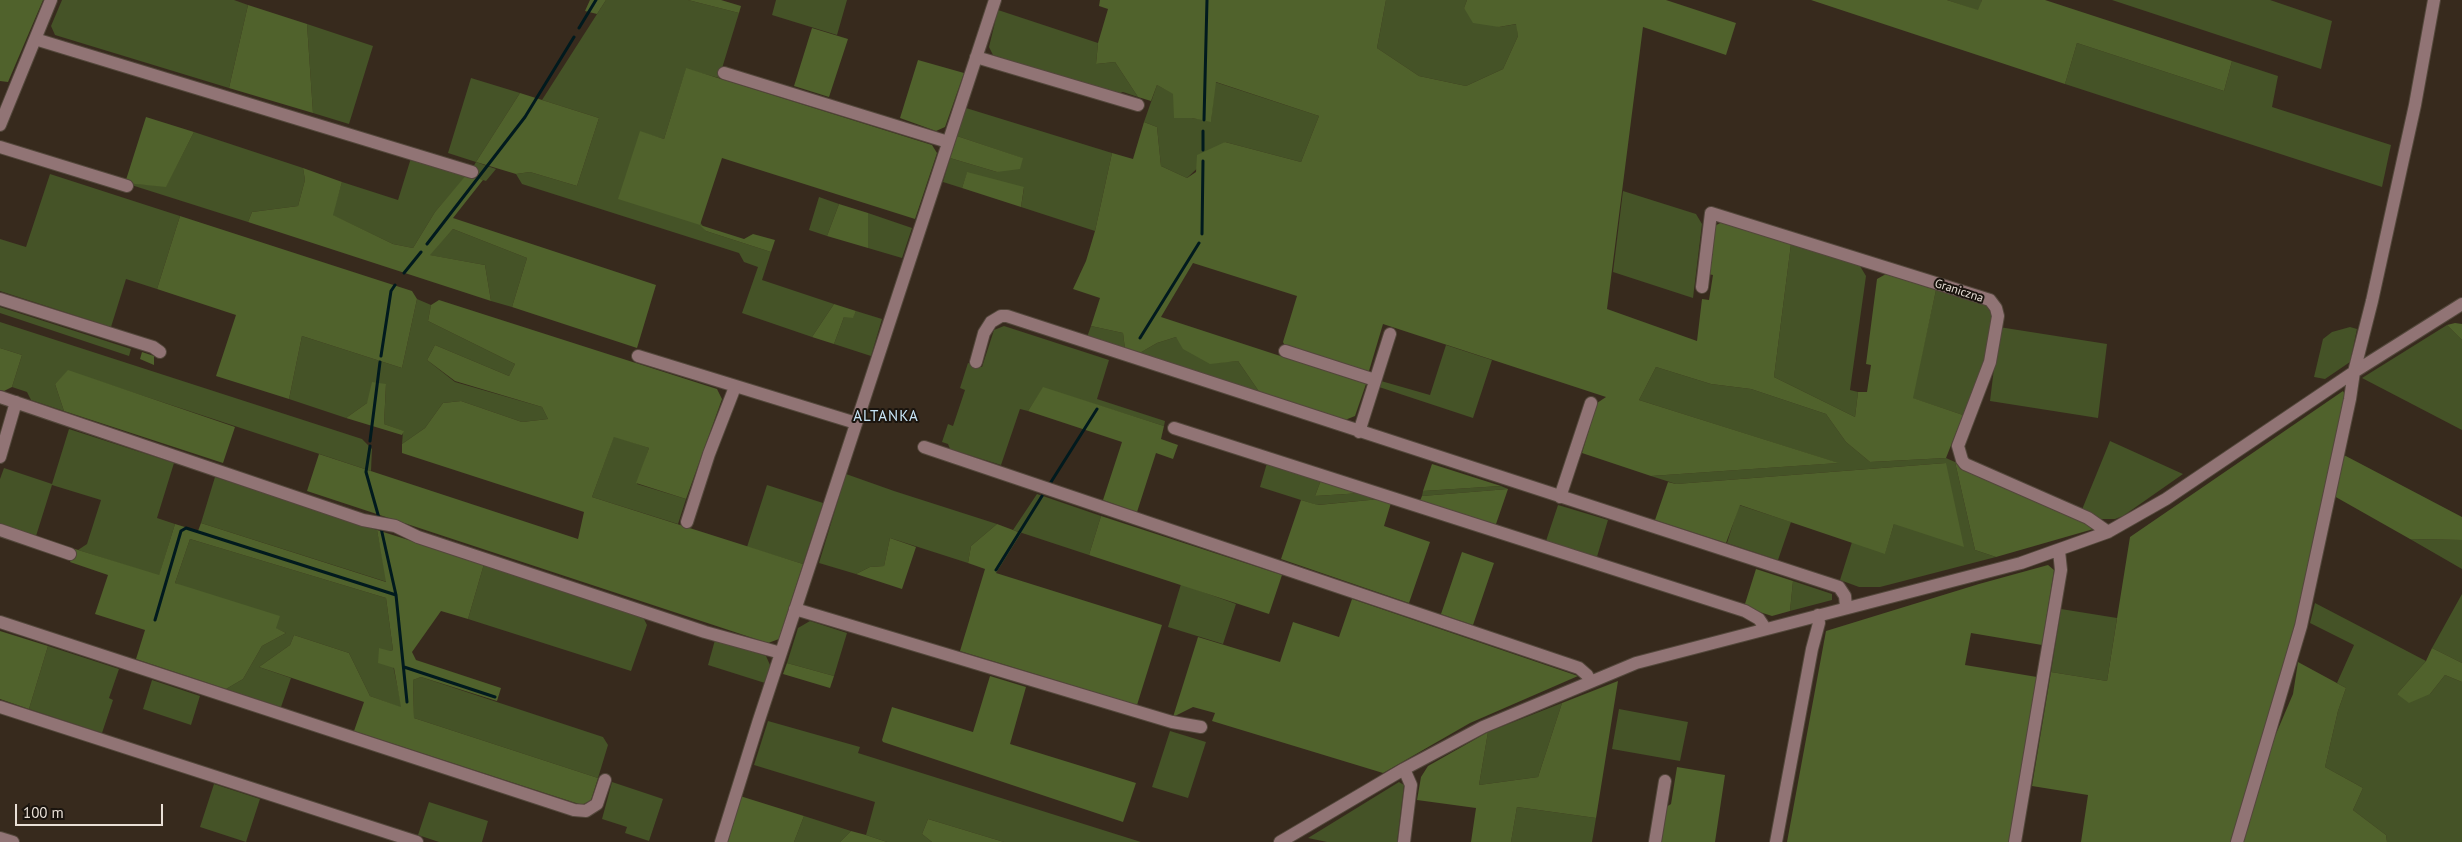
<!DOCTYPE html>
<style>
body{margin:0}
#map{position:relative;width:2462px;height:842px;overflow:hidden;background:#372a1d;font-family:"PT Sans",sans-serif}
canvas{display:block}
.scale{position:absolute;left:15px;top:804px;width:148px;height:22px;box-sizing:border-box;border:2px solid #e9e0d7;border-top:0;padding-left:6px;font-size:15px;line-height:18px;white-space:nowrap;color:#e9e0d7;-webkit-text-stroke:4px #1a140e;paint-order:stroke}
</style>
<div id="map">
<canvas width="2462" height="842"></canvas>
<div class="scale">100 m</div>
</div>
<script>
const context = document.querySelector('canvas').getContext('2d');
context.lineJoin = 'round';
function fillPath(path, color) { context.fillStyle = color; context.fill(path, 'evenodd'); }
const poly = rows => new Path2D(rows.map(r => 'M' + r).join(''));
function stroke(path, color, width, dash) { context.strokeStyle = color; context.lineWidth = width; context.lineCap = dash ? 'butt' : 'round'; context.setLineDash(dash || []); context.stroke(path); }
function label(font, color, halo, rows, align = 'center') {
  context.font = font + ' "PT Sans",sans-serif'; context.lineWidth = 4; context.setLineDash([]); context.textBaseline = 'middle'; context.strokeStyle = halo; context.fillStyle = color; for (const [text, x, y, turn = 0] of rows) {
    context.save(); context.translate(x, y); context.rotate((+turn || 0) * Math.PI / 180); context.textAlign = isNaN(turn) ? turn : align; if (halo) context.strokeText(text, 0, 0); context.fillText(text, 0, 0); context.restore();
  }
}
const green = poly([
 [62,0,234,0,248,5,229,88,55,35,51,26],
 [606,0,688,0,739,13,719,78,686,69,664,139,640,132,706,231,771,252,762,280,834,304,812,337,742,313,758,267,744,262,739,253,522,184,516,174,530,172,577,186,599,118,542,100],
 [776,0,847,0,837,35,772,15],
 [1386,0,1467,0,1464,8,1499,27,1517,24,1518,36,1503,69,1466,86,1419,76,1377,48],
 [1947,0,1982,0,1979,11],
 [2112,0,2270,0,2332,21,2321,69],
 [998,10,1098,43,1096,64,1115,62,1138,97,1123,92,1114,95,993,55,989,47],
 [307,24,373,46,349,124,313,113],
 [2077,43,2224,91,2232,61,2278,76,2272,107,2391,145,2382,187,2065,84],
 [471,78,520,93,476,162,496,169,486,181,467,175,435,212,413,248,393,244,332,215,342,182,398,200,411,158,472,169,476,162,448,153],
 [1215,82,1319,116,1301,162,1225,142,1187,178,1161,166,1157,127,1144,122,1157,85,1174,94,1174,118,1192,118,1211,121],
 [966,108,1112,153,1095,231,1021,207,1024,188,967,173,962,188,943,182,950,158,997,172,1022,158,957,136],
 [194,132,303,168,305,180,298,206,252,212,248,222,125,183,166,186],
 [50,174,180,216,157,289,126,279,111,327,0,291,0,239,26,247],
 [1623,191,1696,214,1702,224,1693,298,1613,272],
 [819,197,839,204,827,236,809,230],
 [868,213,912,228,902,258,868,248],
 [453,229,527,258,512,307,491,301,485,265,429,255],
 [1791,244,1860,266,1866,276,1850,390,1858,392,1855,417,1774,377],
 [1936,290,1987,305,1993,317,1990,346,1963,415,1912,398],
 [417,299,431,305,428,321,515,364,509,376,435,345,427,360,455,382,542,407,548,419,522,422,461,401,443,403,425,428,402,444,403,431,384,424,386,385,367,403,346,418,289,399,302,336,402,368],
 [0,307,131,349,129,356,0,313],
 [856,311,882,319,871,356,834,344,844,317,853,317],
 [0,322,362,439,372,449,371,471,68,371,55,384,64,411,31,400,27,392,12,387,22,355,0,348],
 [2447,325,2462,340,2462,430,2362,378],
 [1004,326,1109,360,1097,399,1165,421,1164,426,1043,388,1028,411,1020,409,1001,465,950,449,948,444,942,442,948,424,953,426,965,390,960,388,968,363,982,367,994,330],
 [1091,326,1123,333,1125,349,1087,337],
 [1999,327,2107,344,2098,418,1990,401],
 [2350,327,2357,329,2350,362,2325,379,2314,377,2323,339,2332,332],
 [1176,337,1210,363,1238,361,1260,393,1138,354,1157,343],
 [1446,345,1492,360,1473,418,1379,387,1381,381,1430,395],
 [1656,367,1711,384,1751,389,1826,414,1846,442,1870,462,1946,458,1955,462,1975,550,1996,557,1880,587,1859,587,1840,580,1852,542,1885,553,1894,524,1946,463,1676,484,1651,476,1838,463,1639,400],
 [69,429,174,463,157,518,175,524,159,576,78,550,87,544,101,500,52,485,36,536,0,524,0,479,4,468,52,484],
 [614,436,649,448,637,484,686,499,678,524,592,497],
 [2110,441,2183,474,2123,516,2115,519,2097,519,2081,512],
 [1267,463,1321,480,1315,496,1362,493,1380,499,1317,505,1301,500,1260,487],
 [846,474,894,491,997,524,971,546,968,563,890,538,884,566,870,567,856,574,819,563],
 [215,477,377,530,387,582,201,523],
 [767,485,823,503,803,564,747,547],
 [1501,486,1508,489,1422,496,1423,491],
 [1037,494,1101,516,1089,555,1013,530],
 [1558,505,1608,520,1596,560,1545,544],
 [1739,505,1791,522,1778,560,1727,543],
 [190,539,386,598,393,650,390,651,402,708,370,696,349,653,294,635,290,645,259,667,291,678,281,707,226,689,243,679,262,646,286,633,175,583],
 [2410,539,2462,540,2462,569],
 [484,564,642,615,647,625,631,671,468,619],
 [1793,581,1832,594,1832,600,1790,611],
 [1181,584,1236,604,1223,644,1168,627],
 [2462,594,2462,663,2432,648],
 [2315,603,2426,661,2397,694,2430,694,2445,675,2462,682,2462,842,2387,842,2386,835,2353,810,2363,788,2325,767,2338,711,2346,688,2337,683,2354,645,2310,623],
 [2061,609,2117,618,2107,681,2051,672],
 [810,621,847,633,834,676,787,663,798,628],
 [715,640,766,656,770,665,765,683,708,665],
 [48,646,119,669,109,698,113,700,102,733,29,709],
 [421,677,603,737,608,745,598,778,414,718,413,680],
 [152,680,200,696,191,725,143,709],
 [1562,703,1538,777,1479,785,1488,732],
 [1619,709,1688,722,1680,761,1612,749],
 [768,721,860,747,858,753,1141,842,1004,842,928,819,922,834,932,842,887,842,866,835,875,802,754,765],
 [1170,731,1206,742,1188,798,1152,787],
 [612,782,663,799,649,841,625,833,627,827,602,819],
 [1399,782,1404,785,1397,842,1327,842,1308,838],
 [214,784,260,799,246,842,200,827],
 [429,802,488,821,482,842,439,842,418,835],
 [1517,807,1596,818,1592,842,1511,842],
 [804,816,851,831,840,842,794,842]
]);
const forest = poly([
 [0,0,43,0,8,82,0,81],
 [590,0,606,0,597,14,585,11],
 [688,0,721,0,741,6,739,13],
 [1100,0,1386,0,1377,48,1419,76,1466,86,1503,69,1518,36,1516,24,1499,27,1473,23,1464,8,1467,0,1666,0,1736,23,1726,55,1643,27,1607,309,1697,341,1702,299,1709,300,1713,275,1708,274,1713,227,1722,222,1791,244,1774,377,1855,417,1858,392,1867,392,1871,365,1866,364,1877,279,1886,274,1936,290,1913,398,1963,415,1946,458,1870,462,1846,442,1826,414,1751,389,1711,384,1656,367,1639,400,1839,463,1651,476,1582,453,1597,403,1606,397,1383,324,1369,371,1364,373,1286,348,1283,342,1297,296,1193,263,1161,317,1366,384,1355,416,1345,420,1260,393,1238,361,1210,364,1183,349,1176,337,1157,343,1138,354,1125,349,1123,333,1091,326,1100,298,1073,289,1086,261,1095,231,1112,153,1133,159,1144,122,1157,127,1161,166,1187,178,1196,172,1197,155,1225,142,1301,162,1319,116,1216,82,1211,122,1192,118,1174,118,1173,94,1157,85,1151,101,1138,97,1115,62,1096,64,1098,43,1108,9,1099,6],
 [1811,0,1947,0,1978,10,1982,0,2045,0,2232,61,2224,91,2077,43,2065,84],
 [248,5,307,24,313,113,229,88],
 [812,28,848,39,829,97,794,86],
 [918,60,964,73,945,127,936,131,900,118],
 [686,68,932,145,937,153,915,219,722,158,700,225,744,239,753,234,775,240,771,252,706,231,700,225,618,199,640,131,664,139],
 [520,93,599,118,577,186,530,172,516,174,476,162],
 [146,117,194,132,166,187,125,183],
 [957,136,1023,158,1020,169,997,172,950,158],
 [303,168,342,182,333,215,393,244,413,248,435,212,467,174,483,180,453,218,656,285,637,348,512,307,527,258,453,229,430,255,485,265,491,301,248,222,252,212,298,206,305,180],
 [967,172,1024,187,1021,207,962,188],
 [839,204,868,213,868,248,827,236],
 [180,216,412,291,417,299,402,368,302,336,289,399,216,376,236,315,157,289],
 [439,300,717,389,722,399,686,499,636,483,649,448,614,437,592,497,803,564,779,639,768,643,307,491,319,454,578,539,584,512,402,453,402,444,425,428,443,403,461,401,522,422,548,419,542,407,455,381,427,360,435,345,509,376,515,364,428,321,431,305],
 [834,304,856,311,853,318,844,317,834,344,812,337],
 [2455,323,2462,324,2462,340,2447,325],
 [0,348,22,355,12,387,4,391,0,390],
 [142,352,154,356,154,365,140,359],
 [68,370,235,427,223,463,64,411,55,384],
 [372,382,386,384,384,424,404,431,402,435,346,418,367,403],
 [1043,387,1164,426,1161,439,1178,445,1173,459,1156,453,1137,512,1103,500,1122,442,1028,411],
 [2343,391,2346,396,2304,594,2254,771,2231,842,2081,842,2088,795,2032,786,2051,672,2107,681,2130,537],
 [2342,454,2462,517,2462,540,2410,539,2334,496],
 [1955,462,2097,528,1996,557,1975,550],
 [1946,463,1964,547,1894,524,1885,554,1740,505,1726,543,1655,520,1668,482,1676,484],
 [1432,464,1501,486,1423,491],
 [1321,480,1362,493,1315,496],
 [1508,489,1495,527,1419,503,1422,496],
 [1380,499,1391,503,1384,526,1430,542,1409,603,1281,559,1301,500,1318,505],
 [1101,516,1282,575,1269,614,1089,555],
 [201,523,386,582,377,530,484,564,468,619,441,611,412,652,416,660,501,688,497,701,421,677,413,680,414,718,598,778,591,800,582,805,354,731,364,702,259,667,290,645,294,635,349,653,370,696,401,707,394,668,378,663,379,648,390,651,393,650,386,598,190,539,175,583,280,616,276,628,286,633,262,646,243,679,226,689,136,659,145,630,95,614,108,575,70,562,75,549,159,575,175,524,198,531],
 [997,524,1021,533,996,573,1162,625,1137,705,960,651,985,569,968,563,971,546],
 [890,538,916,547,902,589,856,574,870,567,884,566],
 [1462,552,1494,563,1473,625,1441,614],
 [2048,565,2054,570,2042,645,1971,633,1965,665,2037,677,2009,842,1787,842,1826,631,1979,584],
 [1756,569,1793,581,1790,611,1772,616,1744,607],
 [1352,599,1578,676,1470,723,1383,773,1212,721,1215,713,1193,707,1173,717,1198,637,1280,662,1293,622,1339,637],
 [0,631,48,646,29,709,0,699],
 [2432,648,2462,663,2462,682,2445,675,2430,694,2409,703,2397,694,2426,661],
 [2298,662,2346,688,2338,711,2325,767,2363,788,2353,810,2386,835,2387,842,2242,842,2270,748,2293,694],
 [787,663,834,676,830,688,783,674],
 [990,676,1026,687,1010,744,1136,783,1123,822,883,742,882,740,892,707,973,732],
 [1618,681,1596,818,1517,807,1511,842,1471,842,1476,808,1417,800,1421,777,1428,766,1488,732,1479,785,1538,777,1562,703],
 [1677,767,1725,775,1715,842,1660,842,1666,807,1671,804],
 [740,796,804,816,794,842,726,842],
 [928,819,1004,842,932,842,922,834],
 [851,831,866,835,887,842,840,842]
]);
const stream = poly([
 [579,28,596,0],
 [1204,120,1207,0],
 [1203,150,1203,131],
 [1202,234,1203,161],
 [427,244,525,117,574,37],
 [404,273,421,252],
 [1140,338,1199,243],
 [381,356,391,291,395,285],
 [370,441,380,362],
 [370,446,366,472,379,518],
 [1051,482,1097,409],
 [381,528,396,595,407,702],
 [996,570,1042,496],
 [155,620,181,531,186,528,396,595],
 [404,667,495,697]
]);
const minor = poly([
 [35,39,472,172],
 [976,57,1138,105],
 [724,73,948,142],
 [0,125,51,0],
 [0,147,127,186],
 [1702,287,1711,213,1990,300,1996,308,1998,316,1990,362,1958,446,1962,460,1965,464,2088,518,2108,532],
 [0,299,153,347,160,352],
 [1285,351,1375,380],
 [638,356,856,423],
 [976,362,984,333,991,322,1001,316,1007,316,1839,587,1845,596,1846,607],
 [0,397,363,520,395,526,418,537,545,579,705,632,781,653],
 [1174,428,1745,611,1759,619,1765,628],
 [1359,432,1390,334],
 [924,447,1579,668,1587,675,1590,681],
 [0,457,16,402],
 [1560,497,1591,403],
 [687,522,709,454,735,387],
 [0,530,70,554],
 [795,609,1172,722,1201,727],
 [0,622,574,810,586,811,597,804,605,780],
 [0,707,417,842],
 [0,838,13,842],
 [721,842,758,723,995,0],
 [1280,842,1404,769,1483,727,1636,663,2021,563,2108,532,2166,499,2354,372,2462,304],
 [1404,842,1411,785,1404,769],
 [1655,842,1665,781],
 [1776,842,1812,649,1819,623,1818,615],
 [2015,842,2061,570,2059,551],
 [2237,842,2301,626,2350,399,2354,372,2372,301,2415,105,2434,0]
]);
const streetNames = [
 ["Graniczna",1959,291,18]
];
const quarterNames = [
 ["ALTANKA",886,417]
];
fillPath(green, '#455327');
fillPath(forest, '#50622c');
stroke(stream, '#011a1e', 3);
stroke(minor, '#53473b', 14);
stroke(minor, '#917475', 12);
label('12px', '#e9e0d7', '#1a140e', streetNames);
context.letterSpacing = '1px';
label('15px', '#c7e5f7', '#1a140e', quarterNames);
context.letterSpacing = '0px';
</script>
